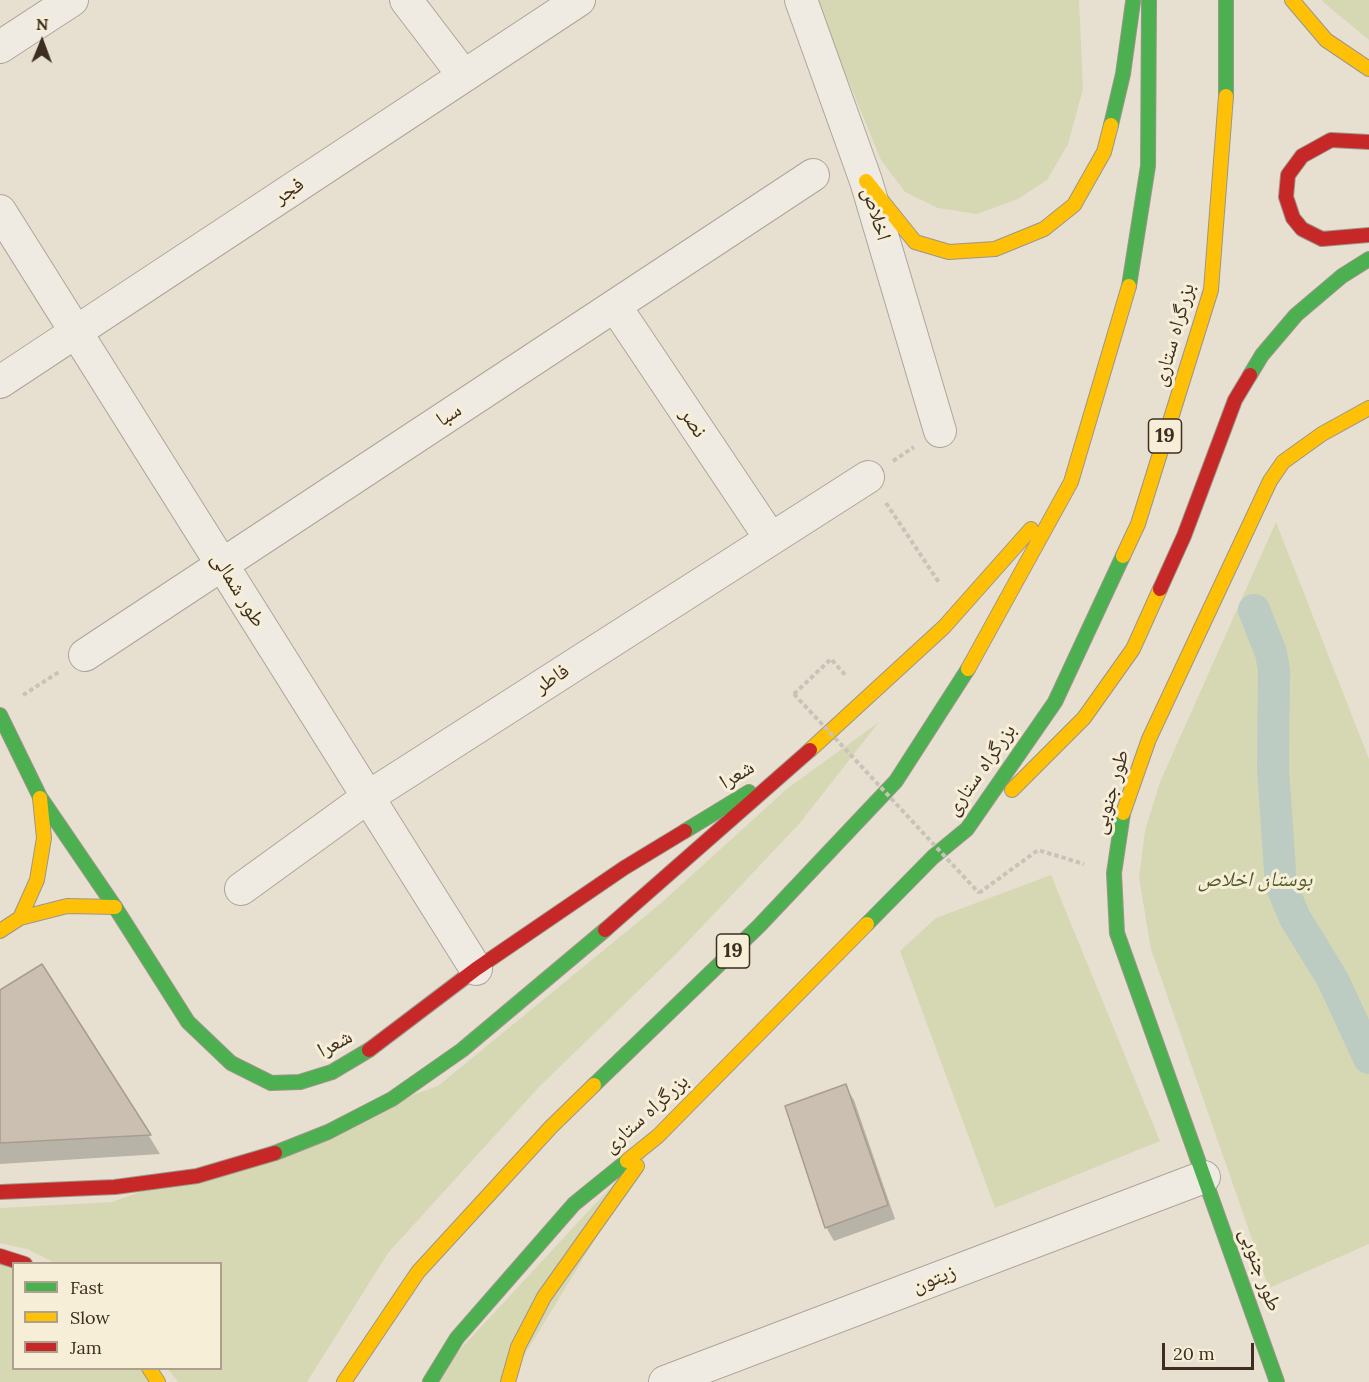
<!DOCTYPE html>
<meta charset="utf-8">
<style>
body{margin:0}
#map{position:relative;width:1369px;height:1382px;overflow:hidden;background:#e7e0d1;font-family:Lora,serif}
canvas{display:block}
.legend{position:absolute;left:12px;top:1262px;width:210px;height:108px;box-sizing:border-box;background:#f7eed8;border:2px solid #ada18e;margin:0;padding:8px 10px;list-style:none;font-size:18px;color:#3d2e20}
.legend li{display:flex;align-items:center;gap:12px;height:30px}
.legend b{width:30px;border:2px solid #ada18e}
.north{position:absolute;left:12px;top:12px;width:60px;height:60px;-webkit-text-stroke:4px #f7eed8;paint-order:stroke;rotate:1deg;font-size:16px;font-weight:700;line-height:24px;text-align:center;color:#3d2e20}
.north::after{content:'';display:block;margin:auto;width:21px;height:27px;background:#3d2e20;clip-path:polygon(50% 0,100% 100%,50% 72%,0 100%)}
.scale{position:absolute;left:1162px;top:1343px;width:92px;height:27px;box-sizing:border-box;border:3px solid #3d2e20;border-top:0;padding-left:8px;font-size:18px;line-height:21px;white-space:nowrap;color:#3d2e20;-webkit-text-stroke:4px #f7eed8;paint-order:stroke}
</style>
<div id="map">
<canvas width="1369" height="1382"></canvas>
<ul class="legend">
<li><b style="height:8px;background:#4caf50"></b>Fast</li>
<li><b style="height:8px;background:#ffc107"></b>Slow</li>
<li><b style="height:8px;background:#c62828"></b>Jam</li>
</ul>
<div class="north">N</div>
<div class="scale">20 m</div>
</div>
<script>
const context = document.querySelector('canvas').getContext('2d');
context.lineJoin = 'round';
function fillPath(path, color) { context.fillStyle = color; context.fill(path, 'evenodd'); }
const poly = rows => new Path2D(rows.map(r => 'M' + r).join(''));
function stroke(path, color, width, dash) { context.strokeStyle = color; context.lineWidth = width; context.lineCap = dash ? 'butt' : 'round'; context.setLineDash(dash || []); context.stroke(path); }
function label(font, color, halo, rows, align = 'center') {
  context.font = font + ' Lora,"Noto Naskh Arabic",serif'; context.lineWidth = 6; context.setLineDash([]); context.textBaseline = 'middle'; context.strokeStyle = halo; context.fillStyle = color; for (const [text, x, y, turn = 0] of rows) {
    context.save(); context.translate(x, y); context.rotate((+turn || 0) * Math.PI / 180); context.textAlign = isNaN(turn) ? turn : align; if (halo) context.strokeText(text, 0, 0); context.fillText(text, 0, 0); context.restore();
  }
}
const green = poly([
 [815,0,1079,0,1083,89,1068,144,1047,180,1018,199,977,214,938,208,905,192,881,160],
 [1322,0,1369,0,1369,40,1323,2],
 [1276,522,1369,759,1369,1244,1269,1288,1151,949,1139,878,1145,831,1160,782],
 [879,722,799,824,676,954,538,1088,388,1253,307,1382,178,1382,168,1369,220,1368,220,1264,55,1263,27,1249,0,1243,0,1208,112,1202,438,1086,660,904,788,788],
 [1051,875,1160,1141,995,1208,900,951,936,918],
 [658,1136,508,1382,430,1382],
 [0,1256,14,1264,14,1368,149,1369,158,1382,0,1382]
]);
const shadow = poly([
 [42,966,149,1136,160,1154,0,1164,0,992],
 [845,1086,854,1100,895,1219,834,1241,826,1227]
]);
const canal = poly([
 [1254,610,1271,653,1274,670,1273,769,1281,885,1295,918,1333,980,1369,1058]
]);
const building = poly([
 [42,964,151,1135,0,1143,0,990,42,964],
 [846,1084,888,1205,825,1228,785,1106,846,1084]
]);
const path = poly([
 [893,461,914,447],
 [886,503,940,584],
 [794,694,831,659,847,677],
 [23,695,59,672],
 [979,893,1038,850,1084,864]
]);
const street = poly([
 [406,0,464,76],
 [801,0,866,181,940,431],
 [0,47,72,0],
 [0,211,476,969],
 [615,306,771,539],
 [0,382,579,0],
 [85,655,813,175],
 [241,889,368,797,868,477],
 [665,1382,1204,1177]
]);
const fast = poly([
 [1226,0,1226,96],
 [1111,125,1123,74,1133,2],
 [1129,286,1148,166,1149,0],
 [1250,375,1262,355,1296,315,1342,276,1369,259],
 [0,715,40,797,115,907,188,1022,231,1063,271,1083,300,1082,332,1072,369,1050],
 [1123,813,1114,873,1117,933,1277,1382],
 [685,831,749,792],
 [867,924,933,857,967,829,1055,702,1123,556],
 [594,1085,759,926,896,781,968,669],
 [275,1153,328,1132,392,1099,462,1050,605,930],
 [430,1382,457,1338,574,1204,627,1161]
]);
const slow = poly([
 [1292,0,1326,40,1369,69],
 [866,181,915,242,949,252,995,249,1044,229,1074,205,1104,152,1111,125],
 [1123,556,1138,524,1211,290,1226,96],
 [968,669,1071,482,1129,286],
 [810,750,944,627,1031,529],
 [1012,790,1084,718,1133,649,1160,589],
 [1123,813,1149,739,1270,481,1283,462,1322,434,1369,408],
 [20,918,37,880,44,838,40,798],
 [0,931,20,918,67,906,115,907],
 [627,1161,658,1136,867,924],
 [149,1368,158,1382],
 [344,1382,418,1272,551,1127,594,1085],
 [508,1382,518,1347,544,1297,637,1166]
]);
const jam = poly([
 [1369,142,1331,140,1302,156,1288,175,1286,197,1293,218,1302,229,1322,239,1369,235],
 [1160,589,1184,536,1235,400,1250,375],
 [605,930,810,750],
 [369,1050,476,969,624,868,685,831],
 [0,1192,115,1187,197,1176,275,1153],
 [0,1256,25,1264]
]);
const pathBridge = poly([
 [794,694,979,893]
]);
const shields = [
 [1165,436,33],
 [733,951,33]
];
const shieldNames = [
 ["19",1165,436],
 ["19",733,951]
];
const streetNames = [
 ["فجر",289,191,-33],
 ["اخلاص",876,214,73],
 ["بزرگراه ستاری",1174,335,-74],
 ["سبا",449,415,-33],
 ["نصر",693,423,56],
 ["طور شمالی",238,590,58],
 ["فاطر",552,679,-33],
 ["بزرگراه ستاری",981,770,-55],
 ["شعرا",737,775,-31],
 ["طور جنوبی",1111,792,-74],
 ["شعرا",335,1044,-28],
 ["بزرگراه ستاری",646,1114,-42],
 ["طور جنوبی",1260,1270,70],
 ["زیتون",934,1279,-21]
];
const parkNames = [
 ["بوستان اخلاص",1255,880]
];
fillPath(green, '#d6d7b3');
fillPath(shadow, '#0003');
stroke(canal, '#bcccc2', 32);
fillPath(building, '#cbbfb2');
stroke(building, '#a89c90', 1.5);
stroke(street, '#ada599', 34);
stroke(fast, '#9c958a', 16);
stroke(slow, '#9c958a', 16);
stroke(jam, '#9c958a', 16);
stroke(path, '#c8c2b9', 4, [4.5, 3]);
stroke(street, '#efebe3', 32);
stroke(fast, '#4caf50', 14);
stroke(slow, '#ffc107', 14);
stroke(jam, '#c62828', 14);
stroke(pathBridge, '#c8c2b9', 4, [4.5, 3]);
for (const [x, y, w] of shields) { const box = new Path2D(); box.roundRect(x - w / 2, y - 17, w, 34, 4.5); context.fillStyle = '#f7eed8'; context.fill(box); stroke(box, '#3d2e20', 1.5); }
label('bold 20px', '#3d2e20', null, shieldNames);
label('21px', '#3d2e20', '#f7eed8', streetNames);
label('italic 21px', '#4d5a26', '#f7eed8', parkNames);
</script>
